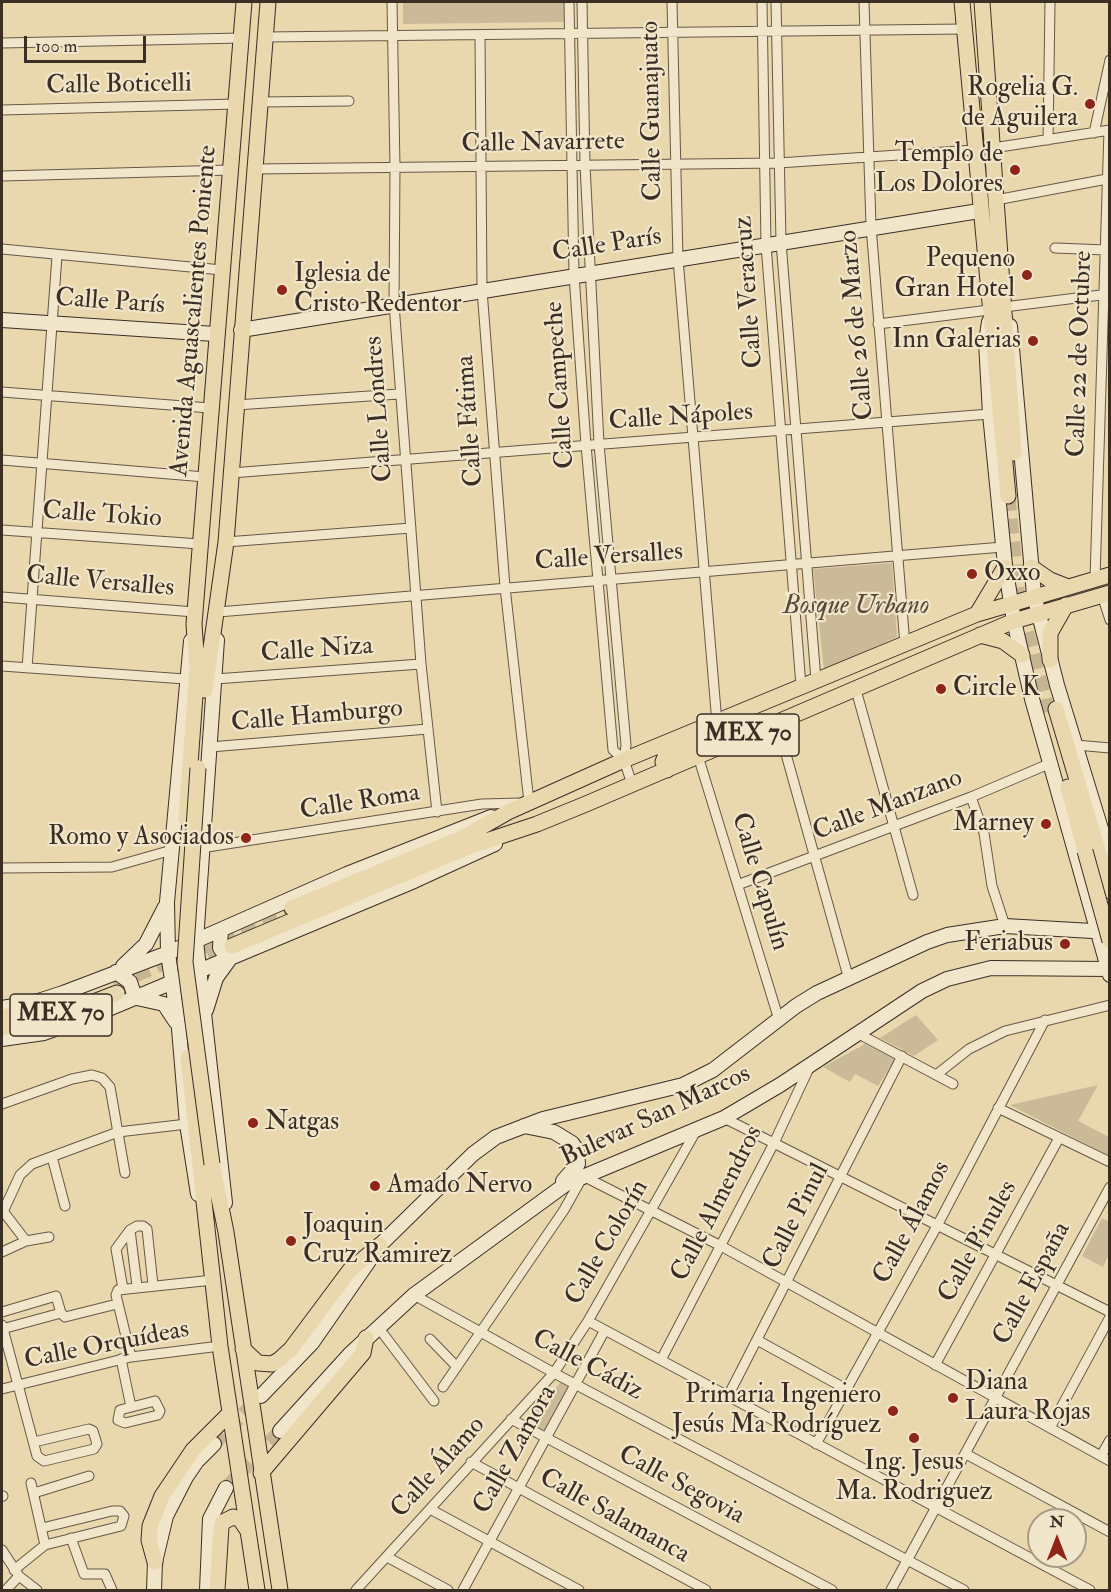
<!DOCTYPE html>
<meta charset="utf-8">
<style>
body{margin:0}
#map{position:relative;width:1111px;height:1592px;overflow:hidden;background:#e9d7ae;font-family:"IM FELL Double Pica",serif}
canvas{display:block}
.frame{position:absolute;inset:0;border:3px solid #3b2e25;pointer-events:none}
.north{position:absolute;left:1027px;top:1508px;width:60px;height:60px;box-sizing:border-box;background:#f1e5ca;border:2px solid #a89c88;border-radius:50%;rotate:0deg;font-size:16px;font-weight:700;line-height:24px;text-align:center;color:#3b2e25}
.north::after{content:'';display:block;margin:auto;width:21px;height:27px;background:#8f2418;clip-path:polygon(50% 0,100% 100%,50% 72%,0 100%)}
.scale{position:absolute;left:24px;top:36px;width:122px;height:27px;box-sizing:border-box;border:3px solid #3b2e25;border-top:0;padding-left:8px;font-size:18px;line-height:21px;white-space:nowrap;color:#3b2e25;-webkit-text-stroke:4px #f1e5ca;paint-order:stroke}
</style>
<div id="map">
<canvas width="1111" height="1592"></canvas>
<div class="frame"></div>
<div class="north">N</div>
<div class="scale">100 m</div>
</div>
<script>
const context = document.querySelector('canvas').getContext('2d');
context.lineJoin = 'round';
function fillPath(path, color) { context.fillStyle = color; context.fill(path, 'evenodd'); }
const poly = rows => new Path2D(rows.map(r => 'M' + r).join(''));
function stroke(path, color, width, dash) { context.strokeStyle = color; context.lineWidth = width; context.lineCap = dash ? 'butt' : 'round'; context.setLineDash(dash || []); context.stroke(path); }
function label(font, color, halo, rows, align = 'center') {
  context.font = font + ' "IM FELL Double Pica",serif'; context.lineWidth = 4.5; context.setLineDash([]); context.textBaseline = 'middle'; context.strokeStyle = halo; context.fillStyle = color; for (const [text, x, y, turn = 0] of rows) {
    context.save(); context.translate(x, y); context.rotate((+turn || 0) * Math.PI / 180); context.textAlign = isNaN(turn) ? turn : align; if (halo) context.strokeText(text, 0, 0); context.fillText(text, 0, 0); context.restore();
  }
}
const green = poly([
 [403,2,565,2,565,22,403,24],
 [892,563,897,637,824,670,813,569],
 [916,1015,938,1040,914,1056,880,1038],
 [865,1044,895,1059,878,1086,855,1074,850,1082,823,1067],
 [1098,1085,1078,1121,1109,1137,1109,1156,1010,1105],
 [1102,1218,1110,1222,1109,1254,1103,1267,1082,1256],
 [562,1381,570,1385,545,1431,525,1420]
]);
const secondaryTunnel = poly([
 [214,1444,257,1400],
 [226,1488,280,1431]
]);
const primaryTunnel = poly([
 [1008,496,1018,599,1048,712],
 [187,965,232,946],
 [114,984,292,908]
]);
const street = poly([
 [392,2,395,167,394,304,421,664,437,812],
 [569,2,574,275,586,445,613,750,624,760,632,784],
 [582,2,585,165,599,444,626,745,624,760],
 [672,2,678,259,717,723],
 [762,2,766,245,801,686],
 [776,2,781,242,816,680],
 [864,2,871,226,905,645],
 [480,35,482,290,505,587,529,802],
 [266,37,964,29],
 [2,43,242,38],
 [260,102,349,101],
 [2,110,237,104],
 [1094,133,1110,60],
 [1048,140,1050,2],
 [993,148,1110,130],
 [255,169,778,163,974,150],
 [2,176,231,170],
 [996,200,1107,179],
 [1055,248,1106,250],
 [2,249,222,270],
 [1004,307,1109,294],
 [878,324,989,310],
 [2,392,210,408],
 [236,405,399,394],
 [2,460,205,477],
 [231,473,990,414],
 [2,530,200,544],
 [226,542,411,528],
 [1095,579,1109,130],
 [1102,595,1110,620],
 [2,597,195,612],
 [218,612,1003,547],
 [2,666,185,679],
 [27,668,57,256],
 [215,679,421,664],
 [856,690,913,895],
 [777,722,848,976],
 [1076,745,1110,748],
 [210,747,428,729],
 [698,756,779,1020],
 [971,797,984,833,992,886,1005,926],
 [201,848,482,804,521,803],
 [2,868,112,867,172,850],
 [740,884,971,797,1051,763],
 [859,1034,953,1084],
 [936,1075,969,1049,1005,1031,1110,1005],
 [2,1104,72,1079,92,1075,102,1078,110,1087,125,1173],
 [998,1108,1110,1162],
 [724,1118,1110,1312],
 [52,1157,65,1206],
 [3,1211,26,1241],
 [2,1214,20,1175,32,1164,118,1132,187,1124],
 [130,1230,137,1286],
 [2,1252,26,1241,49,1237],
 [123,1289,116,1249,130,1230,137,1226,143,1226,147,1229,153,1285],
 [414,1295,554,1373,964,1590],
 [2,1312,56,1296,61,1313],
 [588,1321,1090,1590],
 [2,1325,37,1456,44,1461,94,1449,97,1444,93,1431,89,1429,34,1442],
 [378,1327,434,1401],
 [2,1329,61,1313,65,1317,117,1304],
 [430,1339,457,1367],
 [757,1340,846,1389],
 [131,1357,116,1295,118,1290,213,1280],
 [121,1359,131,1407],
 [661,1360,774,1143,810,1066],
 [935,1365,1059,1138],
 [443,1387,564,1210,583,1176,721,1246,1110,1461],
 [2,1389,131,1357,220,1346],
 [728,1396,902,1056],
 [155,1401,160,1411,158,1415,125,1423,118,1420,120,1410,155,1401],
 [511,1419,832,1590],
 [1050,1428,1110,1317],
 [816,1444,937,1226,1045,1020],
 [966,1454,1110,1532],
 [1101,1456,1110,1440],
 [471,1462,706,1590],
 [31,1483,45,1545],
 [34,1493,89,1476],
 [2,1496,3,1496],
 [430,1509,579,1590],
 [71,1538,84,1574,105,1574,112,1590],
 [2,1550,19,1576,37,1590],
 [387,1557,448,1590],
 [14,1570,45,1545,121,1526,124,1516,120,1511,112,1511,42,1528],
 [6,1590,19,1576],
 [356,1590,554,1373,588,1321,696,1131],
 [463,1590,605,1330],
 [891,1590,1110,1187]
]);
const secondary = poly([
 [2,320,215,334],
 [989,322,986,342,990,414,1005,565,1014,621,1032,699,1110,975],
 [1010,326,1034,595,1057,685,1110,858],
 [241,330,979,211],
 [217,640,196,941,225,1203],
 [191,641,167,902,168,953,179,1029,187,1124,198,1194],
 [123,966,146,944,165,907],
 [116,972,130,982,135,997],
 [137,998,164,1004,176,1022],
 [2,1008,32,1003,63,993,168,953,347,874,491,817],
 [206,1010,216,978,229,960,220,948,221,930],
 [2,1039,44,1033,89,1017,414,881,495,844],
 [524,1126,554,1132,572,1143,577,1150,578,1164,563,1181],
 [261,1396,312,1343,380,1245,473,1154,496,1137,543,1119,683,1085,713,1070,796,1006,817,993,927,942,947,935,1005,926,1110,932],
 [280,1431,350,1354,414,1295,566,1184,724,1118,780,1085,922,991,947,979,991,968,1110,969],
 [154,1590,155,1562,166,1516,186,1477,197,1461,214,1444],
 [207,1590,210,1519,226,1488]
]);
const primary = poly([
 [962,2,1008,496],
 [982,2,1014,453],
 [1031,567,1050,580,1068,587],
 [977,614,1005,567],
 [980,635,1003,641,1022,655],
 [1050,660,1050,633,1066,605],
 [205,690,226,542,268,2],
 [1056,709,1110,891],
 [667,770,663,762,665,757,693,743],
 [1068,787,1085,851],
 [186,819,197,668,194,624,244,2],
 [292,908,462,838,508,812,624,760,977,614,1110,575],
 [232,946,468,847,537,824,586,804,1014,621,1110,593],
 [2,1017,63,1003],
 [2,1028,60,1015,117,993],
 [188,1057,220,1346,257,1590],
 [212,1164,226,1232,280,1590],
 [243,1349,258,1363,272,1364,279,1360,291,1349,350,1270,380,1245],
 [261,1473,363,1353,366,1338],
 [155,1562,149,1540,150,1526,162,1496,193,1450,230,1413],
 [217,1590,221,1527,223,1522,233,1517,240,1519,248,1531]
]);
const primaryBridge = poly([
 [198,768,185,962,212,1164],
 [1085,851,1110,941]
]);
const markers = [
 [1090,104,6,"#8f2418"],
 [1015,170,6,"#8f2418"],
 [1027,275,6,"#8f2418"],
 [282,290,6,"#8f2418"],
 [1033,341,6,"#8f2418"],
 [972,574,6,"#8f2418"],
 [941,689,6,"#8f2418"],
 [1046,824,6,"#8f2418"],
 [246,838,6,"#8f2418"],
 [1065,944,6,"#8f2418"],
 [253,1123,6,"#8f2418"],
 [375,1186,6,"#8f2418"],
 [291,1241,6,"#8f2418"],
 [953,1398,6,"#8f2418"],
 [893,1411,6,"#8f2418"],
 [914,1438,6,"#8f2418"]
];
const shields = [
 [748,735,102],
 [61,1015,102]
];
const shieldNames = [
 ["MEX 70",748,735],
 ["MEX 70",61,1015]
];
const streetNames = [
 ["Calle Boticelli",119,86,-1],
 ["Calle Guanajuato",653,111,-91],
 ["Calle Navarrete",543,144,-1],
 ["Calle París",607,246,-9],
 ["Calle Veracruz",750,292,-94],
 ["Calle París",110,303,4],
 ["Avenida Aguascalientes Poniente",195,311,-85],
 ["Calle 26 de Marzo",858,325,-95],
 ["Calle 22 de Octubre",1081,354,-88],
 ["Calle Campeche",561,385,-94],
 ["Calle Londres",380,409,-94],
 ["Calle Nápoles",681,418,-4],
 ["Calle Fátima",471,421,-94],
 ["Calle Tokio",102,516,4],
 ["Calle Versalles",609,558,-4],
 ["Calle Versalles",100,583,5],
 ["Calle Niza",317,651,-4],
 ["Calle Hamburgo",317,717,-5],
 ["Calle Roma",360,803,-9],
 ["Calle Manzano",888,806,-21],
 ["Calle Capulín",759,882,73],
 ["Bulevar San Marcos",656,1117,-25],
 ["Calle Almendros",718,1204,-63],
 ["Calle Pinul",797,1217,-63],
 ["Calle Álamos",913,1223,-62],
 ["Calle Pinules",979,1242,-61],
 ["Calle Colorín",608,1243,-60],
 ["Calle España",1033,1284,-62],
 ["Calle Orquídeas",107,1346,-11],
 ["Calle Cádiz",587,1366,28],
 ["Calle Zamora",516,1450,-61],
 ["Calle Álamo",439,1468,-48],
 ["Calle Segovia",681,1486,28],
 ["Calle Salamanca",614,1517,29]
];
const poiNames = [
 ["Rogelia G.",1078,89],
 ["de Aguilera",1078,119],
 ["Templo de",1003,155],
 ["Los Dolores",1003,185],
 ["Pequeno",1015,260],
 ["Gran Hotel",1015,290],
 ["Iglesia de",294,275,"left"],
 ["Cristo Redentor",294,305,"left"],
 ["Inn Galerias",1021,341],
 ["Oxxo",984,574,"left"],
 ["Circle K",953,689,"left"],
 ["Marney",1034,824],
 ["Romo y Asociados",234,838],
 ["Feriabus",1053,944],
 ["Natgas",265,1123,"left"],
 ["Amado Nervo",387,1186,"left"],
 ["Joaquin",303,1226,"left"],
 ["Cruz Ramirez",303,1256,"left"],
 ["Diana",965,1383,"left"],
 ["Laura Rojas",965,1413,"left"],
 ["Primaria Ingeniero",881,1396],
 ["Jesús Ma Rodríguez",881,1426],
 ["Ing. Jesus",914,1463,"center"],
 ["Ma. Rodriguez",914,1493,"center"]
];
const parkNames = [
 ["Bosque Urbano",856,607]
];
fillPath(green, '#cbba97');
stroke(secondaryTunnel, '#c6b593', 14, [14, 7]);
stroke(primaryTunnel, '#c6b593', 15, [15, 8]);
stroke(street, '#665847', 11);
stroke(secondary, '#3b2e25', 16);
stroke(primary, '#3b2e25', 17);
stroke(street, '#f1e5ca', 9);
stroke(secondary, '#f1e5ca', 14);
stroke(primary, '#e9d7ae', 15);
stroke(primaryBridge, '#3b2e25', 17, []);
stroke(primaryBridge, '#e9d7ae', 15);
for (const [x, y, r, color] of markers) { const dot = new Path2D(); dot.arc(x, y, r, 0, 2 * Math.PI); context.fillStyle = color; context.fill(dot); stroke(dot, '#f1e5ca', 2); }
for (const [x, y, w] of shields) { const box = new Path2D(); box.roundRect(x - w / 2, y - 21, w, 42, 4.5); context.fillStyle = '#f1e5ca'; context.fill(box); stroke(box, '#3b2e25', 1.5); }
label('bold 24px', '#3b2e25', null, shieldNames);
label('26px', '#3b2e25', '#f1e5ca', streetNames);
label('26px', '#3b2e25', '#f1e5ca', poiNames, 'right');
label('italic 26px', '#584a3c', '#f1e5ca', parkNames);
</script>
